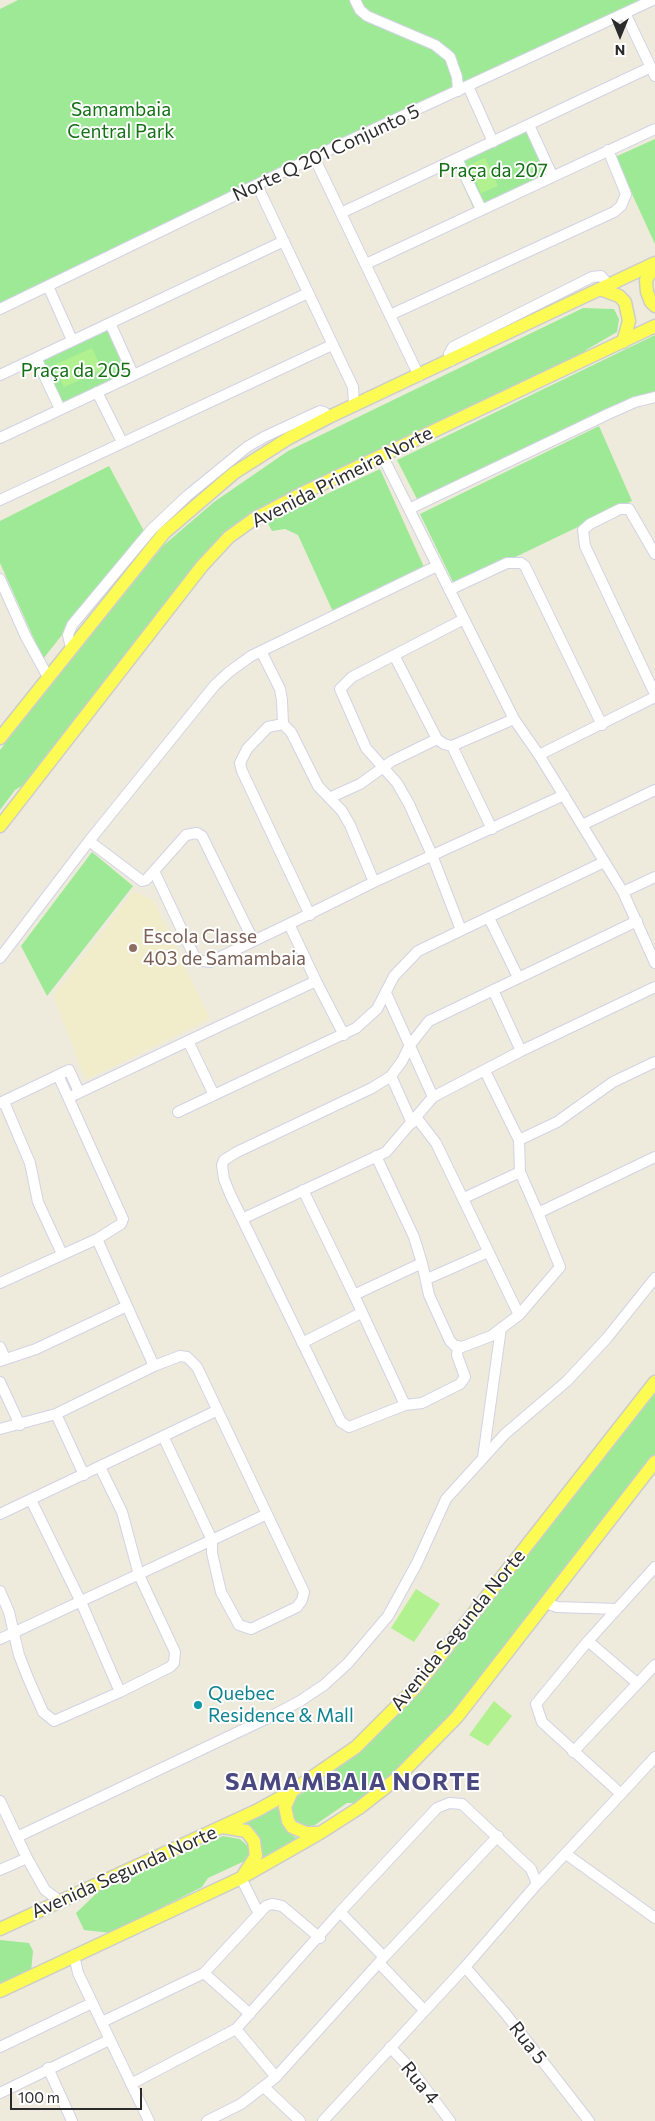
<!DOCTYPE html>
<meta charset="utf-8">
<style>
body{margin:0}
#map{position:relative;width:655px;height:2121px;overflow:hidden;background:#eeebdd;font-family:Commissioner,sans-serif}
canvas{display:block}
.north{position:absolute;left:595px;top:10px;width:50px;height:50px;-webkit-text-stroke:4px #fff;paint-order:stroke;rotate:180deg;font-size:14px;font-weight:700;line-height:20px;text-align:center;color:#2b2b2b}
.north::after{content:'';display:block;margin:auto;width:18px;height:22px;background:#2b2b2b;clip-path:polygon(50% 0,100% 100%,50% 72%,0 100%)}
.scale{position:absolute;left:10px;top:2088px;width:132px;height:22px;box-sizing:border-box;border:2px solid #2b2b2b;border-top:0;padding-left:6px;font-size:15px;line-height:18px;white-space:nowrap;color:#2b2b2b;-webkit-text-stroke:4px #fff;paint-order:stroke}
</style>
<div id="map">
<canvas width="655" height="2121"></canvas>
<div class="north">N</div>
<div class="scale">100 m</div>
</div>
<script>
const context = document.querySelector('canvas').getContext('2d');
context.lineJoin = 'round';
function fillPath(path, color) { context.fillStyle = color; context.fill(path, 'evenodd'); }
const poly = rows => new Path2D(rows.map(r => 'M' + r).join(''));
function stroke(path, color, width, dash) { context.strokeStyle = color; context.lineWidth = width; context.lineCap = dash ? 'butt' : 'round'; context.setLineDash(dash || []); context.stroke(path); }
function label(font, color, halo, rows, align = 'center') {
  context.font = font + ' Commissioner,sans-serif'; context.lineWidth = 4; context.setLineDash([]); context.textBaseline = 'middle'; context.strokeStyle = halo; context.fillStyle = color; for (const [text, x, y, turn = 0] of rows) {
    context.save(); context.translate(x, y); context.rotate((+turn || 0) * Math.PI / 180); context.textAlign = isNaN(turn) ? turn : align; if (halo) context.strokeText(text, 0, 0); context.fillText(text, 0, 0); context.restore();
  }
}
const education = poly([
 [133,891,153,900,210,1019,86,1080,53,996]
]);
const green = poly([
 [18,0,655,0,621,19,0,311,0,9],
 [532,121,559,177,476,214,450,156],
 [655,139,655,244,615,157],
 [583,308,614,309,619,319,617,332,586,350,584,356,237,523,196,564,29,782,15,790,0,810,0,750,43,694,164,545,214,502,288,451],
 [112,317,138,375,59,416,32,356],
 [655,335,655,395,619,406,417,499,397,460],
 [599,426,632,501,455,586,420,514],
 [109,466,144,531,43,659,0,563,0,521],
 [380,469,424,567,334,614,298,535,285,529,272,531,267,522],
 [92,852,133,886,47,996,21,946],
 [655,1387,655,1454,454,1712,413,1756,356,1803,347,1803,315,1825,305,1827,297,1824,291,1816,290,1806,295,1798,330,1776,334,1767,359,1749],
 [282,1805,280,1813,285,1830,299,1840,259,1861,261,1842,255,1830,245,1824],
 [223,1836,240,1839,250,1848,249,1859,208,1878,202,1887,111,1933,84,1930,76,1913,99,1891],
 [0,1940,29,1943,33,1951,31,1972,0,1986]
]);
const pitch = poly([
 [485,158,498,186,481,193,469,165],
 [92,348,102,370,64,387,54,365],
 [416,1589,440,1604,414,1642,391,1628],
 [494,1701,512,1716,488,1746,469,1735]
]);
const minor = poly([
 [355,0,360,10,367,16,435,45,450,57,457,77,458,91],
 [625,13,655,76],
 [468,86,493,142],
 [529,125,552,175],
 [314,157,419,376],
 [457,159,481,209],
 [257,185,353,387,354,406],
 [341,213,651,67],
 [366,264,655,129],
 [48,286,72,340],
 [0,309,314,157,653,0],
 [390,315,614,212,621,206,626,194,608,150],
 [110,323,133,374],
 [36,358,60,409],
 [451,361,449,354,453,347,592,277,601,276,609,285],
 [0,375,284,241],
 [97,392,122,442],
 [0,438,308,293],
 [382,455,514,719,539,755,623,892,655,963],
 [0,500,332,345],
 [409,509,608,414,635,402,655,397],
 [655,554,629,509,620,509,590,524,583,530,585,546,655,694],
 [0,579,26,637,48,677],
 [449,590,507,563,521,563,525,566,602,725],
 [71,648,68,635,72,625,152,529,187,496,247,447,264,437,320,411,324,412,329,417],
 [261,651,280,689,282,700,283,724,268,727,247,749,240,763,242,771,310,915],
 [394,655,437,739],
 [283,724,291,732,318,786,342,811,350,825,374,882],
 [452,746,492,829],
 [539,755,655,697],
 [329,798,360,784,392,761,437,739,444,744,452,746,514,719],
 [582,825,655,790],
 [89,841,142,881,146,880,186,835,197,833,202,836,253,940],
 [154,871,196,960,210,962,289,924],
 [623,892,655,877],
 [489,918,518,977],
 [637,921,429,1021,410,1045,402,1061,391,1076,372,1088,237,1152,224,1160,222,1165,224,1179,230,1194,341,1422,349,1427,405,1405,354,1295,422,1263,429,1295,450,1341,455,1346,462,1347,491,1336,519,1315,560,1267,538,1213,655,1157],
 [461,930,432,855,409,804,397,783,366,748,340,689,352,677,464,619],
 [0,958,89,841,215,685,229,672,251,656,437,566],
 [316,981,344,1035],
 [493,990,521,1051],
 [485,1071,519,1140,557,1122,613,1082,655,1062],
 [391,1076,412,1123],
 [214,1095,188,1041,316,981,289,924,374,882,564,795],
 [70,1097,188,1041],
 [433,1097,521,1051,655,987],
 [4,1102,30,1163,38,1202,62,1254],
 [0,1103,69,1070,79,1092],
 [178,1112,356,1028,377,1009,394,976,418,951,604,862],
 [416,1117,436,1143,519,1315],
 [519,1140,520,1172,538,1213],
 [376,1156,414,1237,422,1263],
 [303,1190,354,1295],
 [464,1198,520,1172],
 [242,1219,386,1152,433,1097,386,993],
 [427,1279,488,1252],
 [0,1283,97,1239,121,1224,123,1219,58,1075],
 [302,1343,361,1313],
 [0,1347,5,1358],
 [0,1361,36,1349,127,1306,97,1239],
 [0,1382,20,1425],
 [405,1405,422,1403,460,1384,465,1377,457,1355,458,1346],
 [56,1414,84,1475],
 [0,1429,56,1414,154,1366],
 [163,1436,212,1540,267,1514],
 [483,1458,501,1328],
 [31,1500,81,1602,120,1692],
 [0,1514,216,1411],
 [655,1567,588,1641,536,1704,542,1722,621,1794,655,1757],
 [0,1591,9,1612,19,1655,28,1678,43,1712,54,1721,120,1692,170,1667,174,1663,175,1652,139,1575,122,1512,100,1467],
 [546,1603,557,1607,617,1609],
 [0,1639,212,1540,212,1553,221,1592,239,1625,251,1629,297,1607,302,1600,304,1592,197,1367,187,1357,180,1356,154,1366,127,1306],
 [588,1641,637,1683],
 [573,1752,655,1665],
 [0,1801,27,1858,45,1890,60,1901],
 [17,1837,272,1716,300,1701,324,1685,348,1663,388,1616,417,1563,446,1499,505,1434,567,1381,607,1338,655,1278],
 [566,1854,655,1918],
 [0,1870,27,1858],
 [241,1878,259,1914],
 [537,1884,621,1794],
 [340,1912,384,1957],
 [74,1955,78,1973,149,2121],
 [379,1963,424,2010],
 [465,1967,505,2013,589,2121],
 [204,1973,250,2014],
 [102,2022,204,1973,266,1906,272,1904,282,1906,320,1938],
 [236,2029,276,2077],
 [0,2047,92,2003],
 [390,2047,410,2068,450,2121],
 [48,2068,72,2121],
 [131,2084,236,2029,340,1912,437,1808,449,1803,462,1804,531,1869,537,1884,465,1967,323,2121],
 [265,2088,300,2121],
 [0,2093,109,2040],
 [207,2121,241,2104,276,2077,384,1957,498,1836]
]);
const major = poly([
 [655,265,646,280,647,292,651,302,655,306],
 [600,289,619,296,625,302,629,321,623,342],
 [0,738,164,533,234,473,289,438,329,417,655,263],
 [0,826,202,566,229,537,254,519,303,493,655,326],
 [292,1791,285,1807,288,1821,292,1827,306,1833,320,1833],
 [223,1827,246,1831,254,1841,256,1856,244,1874],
 [0,1929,258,1810,292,1791,356,1747,415,1688,655,1382],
 [0,1991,241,1878,320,1833,359,1808,395,1780,457,1717,655,1462]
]);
const markers = [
 [133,948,5,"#8d6e63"],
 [198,1705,5,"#0f9aa8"]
];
const parkNames = [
 ["Samambaia",121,110],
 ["Central Park",121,132],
 ["Praça da 207",493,171],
 ["Praça da 205",76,371]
];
const streetNames = [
 ["Norte Q 201 Conjunto 5",326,153,-25],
 ["Avenida Primeira Norte",342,477,-27],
 ["Avenida Segunda Norte",458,1630,-51],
 ["Avenida Segunda Norte",124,1872,-24],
 ["Rua 5",528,2043,52],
 ["Rua 4",420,2083,51]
];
const educationNames = [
 ["Escola Classe",143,937],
 ["403 de Samambaia",143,959]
];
const cultureNames = [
 ["Quebec",208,1694],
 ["Residence & Mall",208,1716]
];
const districtNames = [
 ["SAMAMBAIA NORTE",353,1782]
];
fillPath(education, '#f1edcb');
fillPath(green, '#9ee995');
fillPath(pitch, '#b2f190');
stroke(minor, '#d2d2e5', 12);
stroke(major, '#ccc', 15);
stroke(minor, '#fff', 10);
stroke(major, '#fcfb54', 12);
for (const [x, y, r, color] of markers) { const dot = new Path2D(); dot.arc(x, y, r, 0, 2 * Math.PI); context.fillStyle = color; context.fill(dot); stroke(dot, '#fff', 2); }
label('19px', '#147016', '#fff', parkNames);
label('19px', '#2b2b2b', '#fff', streetNames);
label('19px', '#785e54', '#fff', educationNames, 'left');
label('19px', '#0d838f', '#fff', cultureNames, 'left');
context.letterSpacing = '1px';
label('bold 24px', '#4a4880', '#fff', districtNames);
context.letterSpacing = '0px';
</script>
